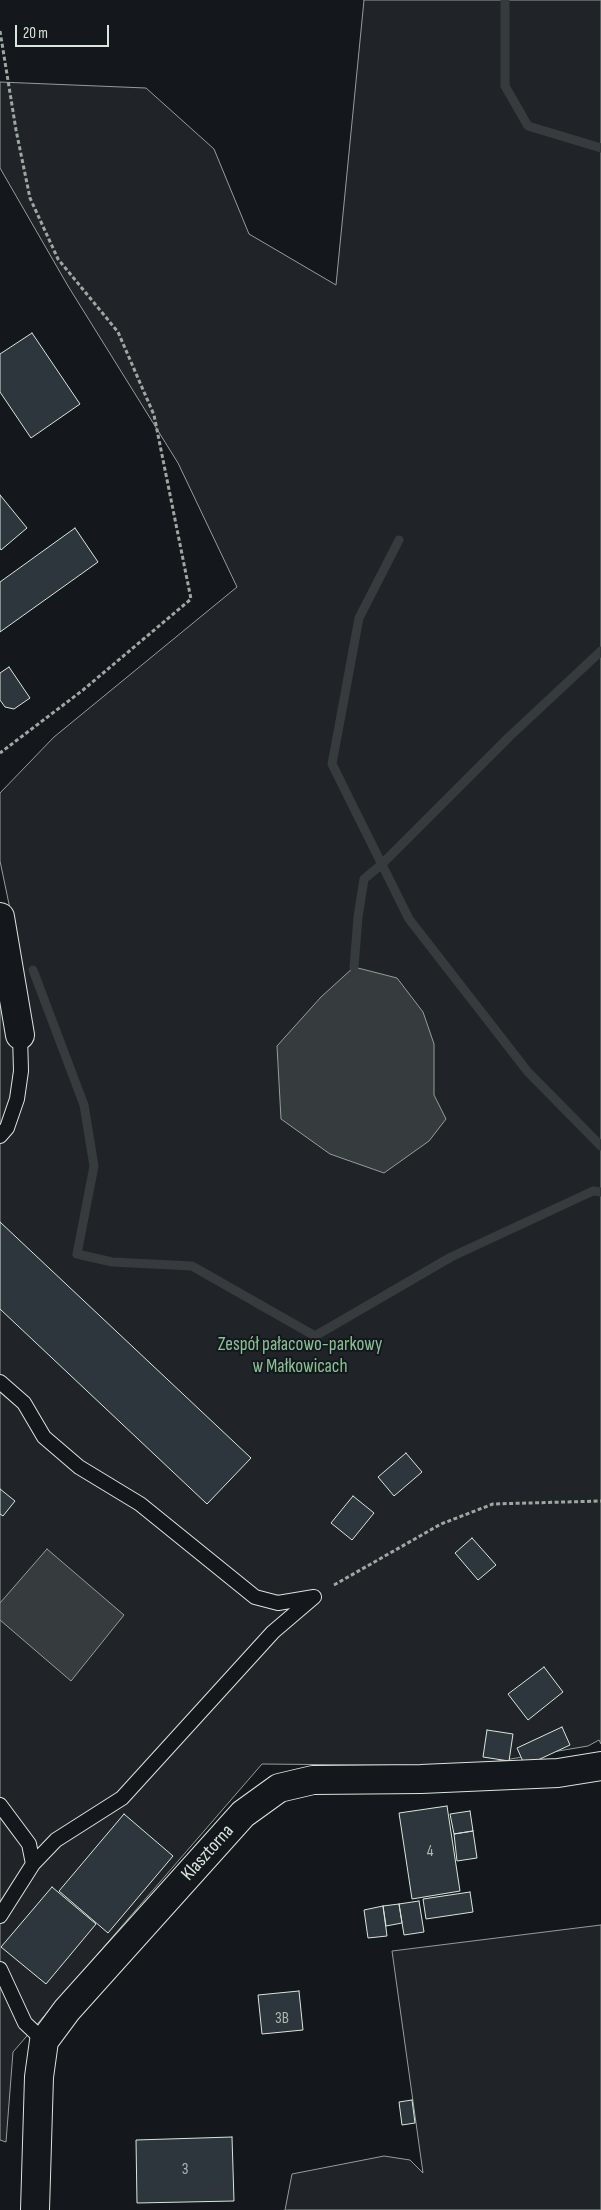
<!DOCTYPE html>
<meta charset="utf-8">
<style>
body{margin:0}
#map{position:relative;width:601px;height:2210px;overflow:hidden;background:#14181c;font-family:"Sofia Sans Condensed",sans-serif}
canvas{display:block}
.scale{position:absolute;left:15px;top:25px;width:94px;height:22px;box-sizing:border-box;border:2px solid #d8e6dc;border-top:0;padding-left:6px;font-size:15px;line-height:18px;white-space:nowrap;color:#d8e6dc;-webkit-text-stroke:4px #14181c;paint-order:stroke}
</style>
<div id="map">
<canvas width="601" height="2210"></canvas>
<div class="scale">20 m</div>
</div>
<script>
const context = document.querySelector('canvas').getContext('2d');
context.lineJoin = 'round';
function fillPath(path, color) { context.fillStyle = color; context.fill(path, 'evenodd'); }
const poly = rows => new Path2D(rows.map(r => 'M' + r).join(''));
function stroke(path, color, width, dash) { context.strokeStyle = color; context.lineWidth = width; context.lineCap = dash ? 'butt' : 'round'; context.setLineDash(dash || []); context.stroke(path); }
function label(font, color, halo, rows, align = 'center') {
  context.font = font + ' "Sofia Sans Condensed",sans-serif'; context.lineWidth = 4; context.setLineDash([]); context.textBaseline = 'middle'; context.strokeStyle = halo; context.fillStyle = color; for (const [text, x, y, turn = 0] of rows) {
    context.save(); context.translate(x, y); context.rotate((+turn || 0) * Math.PI / 180); context.textAlign = isNaN(turn) ? turn : align; if (halo) context.strokeText(text, 0, 0); context.fillText(text, 0, 0); context.restore();
  }
}
const green = poly([
 [364,0,601,0,601,1744,599,1740,588,1746,469,1766,262,1764,13,2052,6,2142,0,2140,0,973,19,952,0,861,0,793,54,737,237,587,178,463,68,286,0,168,0,82,146,88,214,149,249,234,336,285,364,0],
 [601,1925,601,2210,285,2210,292,2174,384,2156,410,2160,423,2173,392,1951,601,1925]
]);
const water = poly([
 [354,967,397,978,423,1012,434,1044,434,1095,446,1119,429,1141,384,1173,330,1154,281,1119,277,1046,321,997,354,967],
 [47,1549,124,1615,71,1681,0,1620,0,1603,47,1549]
]);
const stream = poly([
 [505,0,505,86,528,126,601,148],
 [399,540,359,618,332,764,409,919,528,1072,601,1146],
 [354,967,358,917,364,879,382,864,510,736,601,651],
 [33,970,84,1105,94,1166,77,1254,112,1262,192,1266,315,1336,451,1257,593,1191,601,1192]
]);
const building = poly([
 [32,333,80,404,31,438,0,392,0,354,32,333],
 [0,495,27,528,1,550,0,548,0,495],
 [75,528,98,562,0,632,0,582,75,528],
 [9,667,30,698,14,709,5,707,0,700,0,673,9,667],
 [0,1222,251,1458,207,1504,0,1309,0,1222],
 [406,1453,422,1472,394,1496,378,1477,406,1453],
 [0,1489,15,1501,3,1516,0,1514,0,1489],
 [353,1496,374,1513,352,1540,331,1523,353,1496],
 [472,1538,496,1565,478,1580,455,1553,472,1538],
 [544,1667,563,1692,528,1720,508,1694,544,1667],
 [562,1727,570,1745,525,1766,517,1748,562,1727],
 [487,1730,513,1734,509,1761,483,1757,487,1730],
 [447,1806,460,1891,412,1899,399,1813,447,1806],
 [470,1811,473,1831,454,1834,450,1814,470,1811],
 [124,1814,173,1856,108,1933,59,1891,124,1814],
 [473,1831,477,1858,457,1861,454,1834,473,1831],
 [52,1887,96,1924,46,1984,1,1947,52,1887],
 [470,1892,473,1912,426,1919,423,1899,470,1892],
 [419,1901,424,1932,404,1935,399,1904,419,1901],
 [399,1904,402,1923,386,1926,383,1906,399,1904],
 [383,1906,387,1936,368,1938,364,1910,383,1906],
 [299,1991,303,2030,262,2034,258,1995,299,1991],
 [412,2100,415,2123,402,2125,399,2102,412,2100],
 [232,2137,234,2201,137,2203,136,2140,232,2137]
]);
const path = poly([
 [0,31,16,130,30,198,58,259,118,332,154,415,191,599,83,690,0,753],
 [334,1585,441,1524,493,1504,601,1501]
]);
const lane = poly([
 [0,1136,7,1128,17,1099,21,1071,20,1035],
 [0,1382,24,1403,44,1437,79,1467,140,1504,255,1597,278,1603,314,1597,273,1632,122,1798,56,1840,33,1864],
 [0,1805,29,1844,33,1864,0,1916],
 [0,1969,25,2023,44,2041]
]);
const street = poly([
 [0,917,20,1035],
 [35,2210,39,2077,44,2041,67,2010,243,1814,279,1788,313,1780,421,1779,558,1773,601,1766]
]);
const numberNames = [
 ["4",430,1852],
 ["3B",282,2019],
 ["3",185,2170]
];
const parkNames = [
 ["Zespół pałacowo-parkowy",300,1345],
 ["w Małkowicach",300,1367]
];
const streetNames = [
 ["Klasztorna",208,1853,-48]
];
fillPath(green, '#202428');
stroke(green, '#939e99', 1);
fillPath(water, '#363b3e');
stroke(water, '#939e99', 1);
stroke(stream, '#363b3e', 9);
fillPath(building, '#2c363c');
stroke(building, '#d8e6dc', 1);
stroke(lane, '#d8e6dc', 16);
stroke(street, '#d8e6dc', 30);
stroke(path, '#9da8a2', 3, [4, 2.5]);
stroke(lane, '#14181c', 14);
stroke(street, '#14181c', 28);
label('16px', '#adbab4', null, numberNames);
label('19px', '#8ac095', '#14181c', parkNames);
label('19px', '#d8e6dc', '#14181c', streetNames);
</script>
